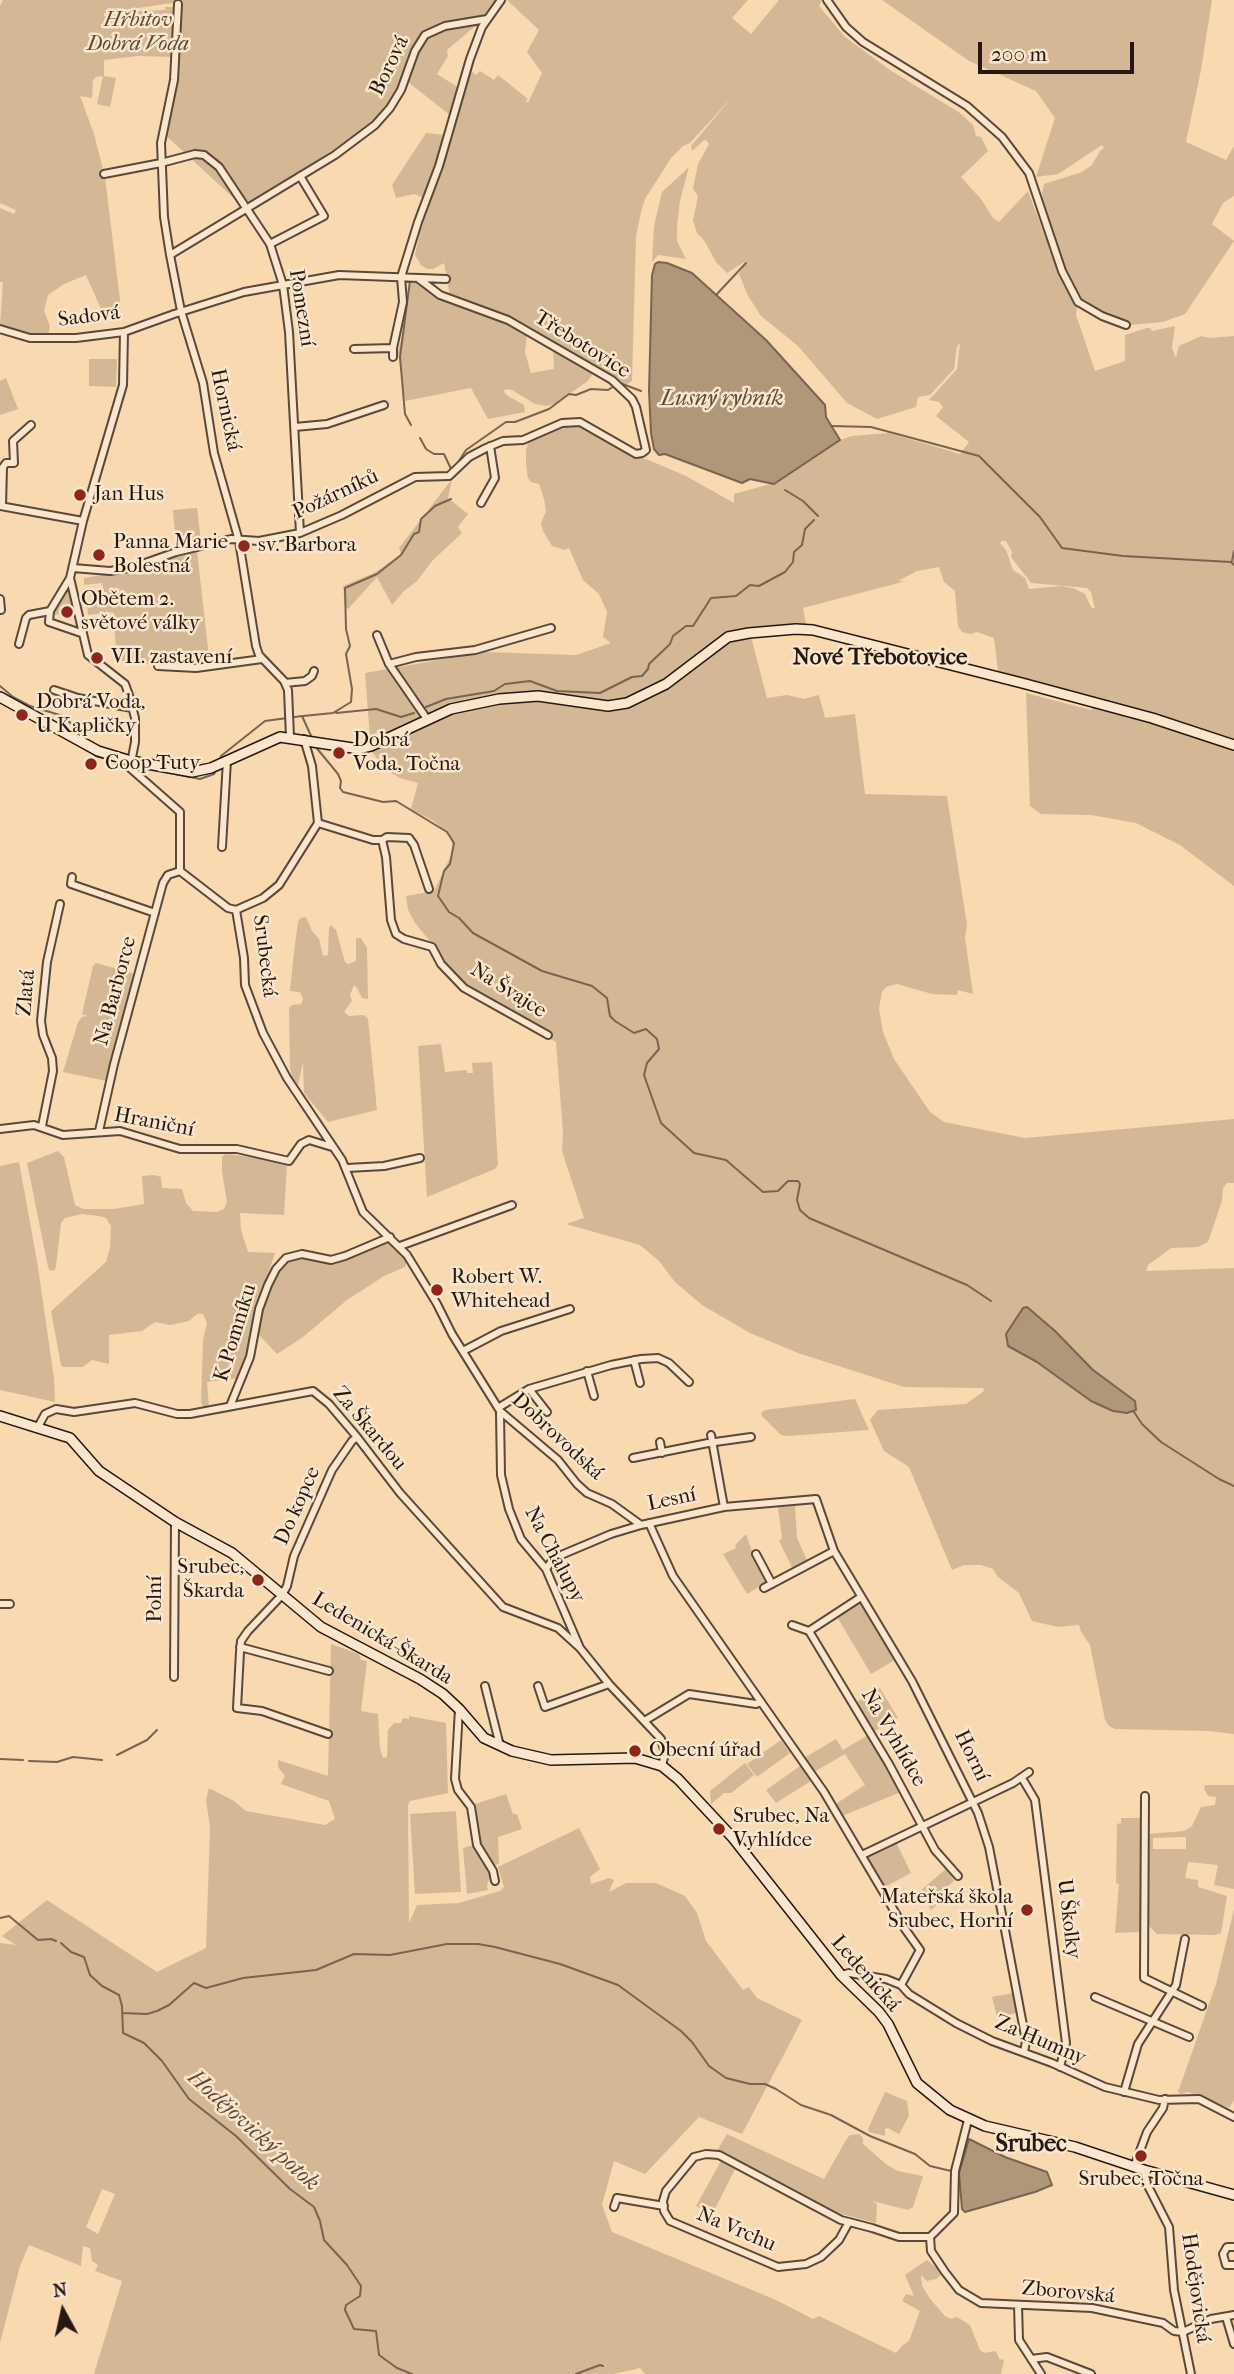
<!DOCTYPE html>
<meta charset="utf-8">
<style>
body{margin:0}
#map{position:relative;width:1234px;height:2374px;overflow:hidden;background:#f8d9b0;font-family:"IM FELL French Canon",serif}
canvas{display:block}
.north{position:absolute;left:28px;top:2276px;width:70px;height:70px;-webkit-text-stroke:5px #fae6cc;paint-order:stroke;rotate:352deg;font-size:19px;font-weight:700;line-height:28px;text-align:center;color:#251811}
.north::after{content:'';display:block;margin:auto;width:24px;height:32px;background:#251811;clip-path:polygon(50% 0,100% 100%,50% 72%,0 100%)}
.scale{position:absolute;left:978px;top:42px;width:156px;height:32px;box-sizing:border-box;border:4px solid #251811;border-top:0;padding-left:9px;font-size:21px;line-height:24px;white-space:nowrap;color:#251811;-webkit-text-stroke:5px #fae6cc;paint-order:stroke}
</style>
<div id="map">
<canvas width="1234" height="2374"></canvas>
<div class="north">N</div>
<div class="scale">200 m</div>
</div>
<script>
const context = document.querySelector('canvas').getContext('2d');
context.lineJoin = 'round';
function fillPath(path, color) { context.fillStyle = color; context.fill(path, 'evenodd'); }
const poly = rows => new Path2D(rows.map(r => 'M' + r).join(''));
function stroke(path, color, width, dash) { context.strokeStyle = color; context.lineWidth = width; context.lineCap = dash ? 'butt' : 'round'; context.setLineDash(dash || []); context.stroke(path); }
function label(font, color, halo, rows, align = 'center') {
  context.font = font + ' "IM FELL French Canon",serif'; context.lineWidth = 5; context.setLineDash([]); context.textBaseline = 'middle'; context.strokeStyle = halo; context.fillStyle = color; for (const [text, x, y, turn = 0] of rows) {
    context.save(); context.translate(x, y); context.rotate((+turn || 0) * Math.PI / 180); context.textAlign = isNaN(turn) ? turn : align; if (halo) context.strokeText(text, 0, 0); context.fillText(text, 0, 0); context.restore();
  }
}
const green = poly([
 [3,0,506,0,447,50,448,56,437,74,459,88,451,116,408,82,389,112,264,196,242,206,159,129,179,64,179,2,104,13,104,16,138,11,165,10,165,7,173,7,173,57,138,56,104,60,104,76,116,78,110,107,97,104,103,76,96,77,93,80,92,98,80,96,94,134,105,177,120,300,120,322,119,309,101,309,86,275,64,284,48,295,44,311,50,326,48,336,12,330,0,325,3,282,0,282,0,208,14,214,16,210,0,203,0,6],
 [507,0,748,0,732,18,751,34,779,0,822,0,819,6,845,37,890,70,960,113,973,125,976,136,981,137,988,151,961,177,981,199,993,218,999,222,1028,191,1057,268,1077,306,1076,315,1095,371,1125,361,1125,335,1147,328,1150,328,1152,331,1175,326,1172,348,1176,358,1179,346,1201,336,1210,338,1234,336,1234,886,1180,845,1136,823,1091,815,1041,814,1030,806,1026,693,1091,710,1099,699,998,671,994,638,977,632,970,634,962,632,958,626,955,591,944,582,939,567,917,571,898,581,906,581,803,608,806,625,749,629,767,698,787,695,804,699,819,695,825,718,855,714,865,794,947,796,967,925,965,938,973,994,958,990,957,995,932,994,897,984,886,987,882,992,879,1008,883,1032,894,1059,930,1112,944,1122,1025,1138,1234,1119,1234,1183,1227,1183,1223,1188,1222,1201,1208,1242,1198,1247,1171,1248,1148,1265,1146,1271,1234,1268,1234,1734,1209,1731,1115,1729,1109,1726,1105,1720,1090,1645,1081,1632,1079,1625,1058,1627,1032,1621,1019,1593,998,1577,993,1569,981,1565,964,1565,952,1570,909,1467,884,1451,870,1420,878,1410,966,1404,984,1391,983,1388,904,1387,798,1353,750,1333,702,1305,675,1282,659,1261,640,1245,566,1224,584,1218,562,1151,563,1133,556,1042,505,1015,475,995,440,959,434,946,415,923,408,910,406,896,434,891,454,849,449,835,435,822,411,809,418,783,400,778,388,771,371,751,365,673,484,652,576,655,611,643,603,637,607,612,599,594,583,580,569,548,564,550,552,546,543,531,541,523,546,511,544,499,539,484,531,482,528,478,526,465,526,450,529,440,567,424,574,424,589,429,631,454,651,461,686,476,734,503,734,494,778,482,840,440,852,436,889,433,960,454,969,442,936,416,943,407,939,402,929,400,957,369,960,343,957,346,954,369,930,395,918,397,916,407,877,419,847,403,798,346,761,316,748,296,739,274,746,261,727,273,716,262,704,240,697,233,693,220,698,196,693,189,698,164,709,144,706,140,703,141,692,151,691,146,733,96,690,143,683,146,671,158,645,199,641,212,636,236,632,381,627,384,621,383,488,310,486,306,483,308,450,296,444,263,433,269,427,269,421,265,415,255,420,232,471,71,476,75,480,71,494,80,498,75,528,99,526,101,528,103,542,73,527,52,539,30],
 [1002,541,1006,541,1012,552,1011,557,1031,583,1087,588,1091,592,1095,609,1091,607,1085,594,1073,588,1061,586,1029,589,1025,578,1013,570,1006,550,1000,543],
 [1027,1307,1055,1331,1093,1370,1135,1402,1105,1408,1091,1401,1037,1362,1008,1346,1006,1334,1023,1308],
 [882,0,1212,0,1201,70,1186,142,1226,160,1234,146,1234,196,1223,203,1212,224,1234,241,1185,314,1163,322,1130,325,1094,309,1082,300,1075,292,1062,267,1047,223,1042,194,1044,184,1082,172,1092,165,1100,151,1104,148,1102,145,1058,174,1036,177,1055,118,1036,91,969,61],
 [426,133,445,135,425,198,414,194,396,198,392,185],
 [689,167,680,201,677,226,677,241,686,259,658,255,652,262,654,226,662,192],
 [411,281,420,283,449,302,507,323,527,334,525,352,531,373,554,369,553,348,592,372,592,375,588,381,556,403,547,406,535,404,512,390,505,389,504,392,508,396,524,405,525,412,488,419,471,388,405,401,398,352,406,320],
 [89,359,117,359,116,387,89,386],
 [6,378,18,409,0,415,0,381],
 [452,479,448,498,468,514,458,527,462,533,433,560,417,581,404,591,392,605,377,577,348,609,345,607,343,586,376,572,401,554,399,548],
 [197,508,201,542,176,545,173,510],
 [197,551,209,657,203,665,189,665,139,664,117,660,113,612,88,615,87,603,105,601,107,592,104,592,102,583,84,585,84,578,133,570],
 [67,588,70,589,75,613,52,615],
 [306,917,312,931,319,939,323,956,328,955,329,928,331,925,336,930,345,962,348,964,356,961,356,938,361,938,367,948,368,999,362,998,357,988,354,985,350,995,352,1001,344,1012,349,1016,364,1015,368,1019,377,1110,328,1122,304,1093,303,1062,298,1085,292,1077,290,1067,289,1008,292,1005,301,1004,303,999,300,992,290,991,294,952,298,922,300,918],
 [96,963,135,974,107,1081,63,1072,78,1022,82,1017,87,1016,82,1014,93,966],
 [441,1044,445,1072,467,1070,467,1073,473,1073,472,1063,492,1062,498,1165,495,1169,427,1197,418,1046],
 [58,1151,64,1157,75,1205,83,1209,114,1209,144,1204,142,1176,154,1175,161,1177,162,1188,182,1189,186,1203,193,1211,217,1212,224,1209,227,1202,222,1172,222,1157,225,1154,260,1158,287,1165,284,1215,240,1213,241,1230,248,1252,275,1253,256,1309,249,1350,239,1378,207,1382,209,1407,205,1410,201,1402,203,1340,207,1323,203,1314,197,1314,189,1321,170,1325,155,1322,142,1331,109,1335,109,1364,92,1360,83,1367,63,1367,61,1365,51,1311,106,1262,110,1248,111,1226,106,1218,99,1216,82,1214,65,1218,61,1223,56,1266,55,1270,50,1271,48,1267,27,1163],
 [19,1162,37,1261,54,1378,55,1402,0,1390,0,1166],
 [386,1240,392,1242,407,1262,405,1267,384,1276,347,1300,303,1337,277,1354,258,1334,265,1296,279,1269,287,1262,303,1257,326,1261],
 [855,1399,869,1430,788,1436,781,1435,762,1416,761,1413,765,1410],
 [795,1506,797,1538,807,1560,793,1569,779,1541,782,1538,778,1507],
 [746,1534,753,1554,767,1582,747,1594,723,1554,736,1548,735,1545],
 [855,1603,861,1604,895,1660,871,1674,836,1615],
 [331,1644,359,1654,361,1660,367,1661,361,1711,378,1714,380,1748,383,1758,387,1757,388,1730,394,1723,401,1723,403,1718,409,1719,409,1716,446,1723,448,1793,410,1801,408,1805,409,1923,417,1905,459,1903,500,1891,504,1887,498,1867,579,1828,600,1869,590,1877,591,1884,609,1878,614,1880,609,1892,626,1883,656,1883,685,1896,697,1913,706,1941,743,1990,749,1987,757,1998,802,2020,742,2134,699,2117,645,2174,614,2161,602,2205,612,2232,776,2300,813,2319,819,2316,896,2353,903,2345,909,2341,920,2311,902,2301,906,2294,914,2296,905,2275,927,2260,943,2273,936,2279,927,2281,921,2275,922,2286,931,2300,945,2316,951,2319,957,2317,970,2325,980,2350,984,2353,996,2351,999,2359,1004,2360,1001,2374,645,2374,640,2368,613,2374,94,2374,122,2281,95,2271,98,2265,92,2261,90,2248,83,2246,81,2266,29,2245,20,2266,0,2343,0,1943,16,1945,2,1936,47,1900,157,1972,206,1948,210,1827,206,1800,209,1788,234,1801,246,1811,325,1825,335,1819,329,1801,281,1784,285,1776,278,1767,278,1760,328,1776],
 [102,2189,115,2194,98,2234,86,2227],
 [880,1688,898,1718,873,1732,855,1703],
 [868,1735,901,1792,842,1816,834,1805,865,1785,845,1754,814,1772,804,1758,836,1739,843,1750],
 [781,1740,790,1753,757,1777,747,1764],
 [745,1763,754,1775,731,1793,724,1793,711,1804,710,1791],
 [800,1766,811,1781,776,1803,766,1790],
 [1205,1785,1234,1785,1234,1889,1214,1885,1218,1865,1188,1862,1185,1878,1198,1880,1198,1887,1227,1896,1221,1933,1215,1935,1157,1934,1148,1925,1147,1834,1184,1831,1192,1826,1201,1807,1215,1805,1216,1797,1208,1796,1204,1789],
 [1186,1837,1186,1849,1153,1849,1153,1838],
 [506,1794,513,1814,517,1814,522,1829,498,1837,499,1864,494,1865,480,1845,477,1812,475,1804],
 [456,1811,461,1892,415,1894,410,1814],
 [1121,1818,1141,1818,1142,1929,1139,1932,1115,1933,1119,1884,1116,1883,1117,1824,1121,1823],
 [895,1840,911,1873,883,1888,866,1856],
 [473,1845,492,1873,487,1885,488,1890,467,1894,463,1848],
 [947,1868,954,1881,941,1892,943,1899,931,1910,920,1891],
 [1234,1909,1234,2100,1229,2108,1188,2092,1181,2094,1178,2092,1216,1984],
 [1013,1993,1017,2013,997,2017,992,1997],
 [885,2092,907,2101,909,2116,899,2134,888,2128,885,2129,885,2136,869,2132,868,2129],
 [727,2134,824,2179,846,2140,850,2135,859,2134,863,2138,863,2144,887,2165,898,2171,923,2176,913,2207,908,2210,872,2201,877,2204,876,2223,838,2213,717,2151],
 [721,2161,735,2169,713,2213,696,2206]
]);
const water = poly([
 [658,262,667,263,692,273,766,340,825,405,826,417,840,440,774,484,750,479,742,483,665,454,659,455,654,449,651,433,649,391,652,275,655,264,658,262],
 [1027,1307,1055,1331,1093,1370,1135,1401,1136,1410,1127,1413,1113,1411,1091,1401,1037,1362,1008,1346,1006,1334,1023,1308,1027,1307],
 [969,2139,1005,2157,1047,2172,1052,2185,1035,2192,965,2212,962,2209,959,2173,969,2139]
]);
const stream = poly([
 [410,281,400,357,405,414,411,425],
 [716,295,746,263],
 [620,383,641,391],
 [831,426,871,427,979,456,1040,517,1062,548,1123,556,1231,562,1234,565],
 [420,438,426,449,434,454,444,454,452,471],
 [455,467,466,450,506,422,515,422,549,409,569,394,576,395,591,389,608,390,614,386],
 [785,490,803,501,818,516],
 [1232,561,1234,551],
 [0,686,13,697,30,706,63,716,79,731,84,739],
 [426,707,446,699,494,691,505,684,530,681,557,691,600,693,632,677,642,676,648,669,649,664,670,644,673,636,686,626,693,626,711,598,736,596,750,585,759,586,785,572,793,562,794,552,802,545,805,529,814,520],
 [336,713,376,709,401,717,414,713],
 [303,716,333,713,351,702,352,689,346,654,350,646,346,629,345,588,377,574,401,555,414,534,419,532,421,519,435,506,451,499],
 [315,746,338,774,341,781,340,788,343,792,383,802,396,801,447,832,454,843,450,864,444,871,438,896,449,912,459,918,473,933,542,971,592,986,607,998,610,1016,615,1021,634,1033,646,1029,657,1039,659,1049,647,1063,644,1075,661,1123,694,1153,726,1160,763,1192,778,1191,788,1181,798,1181,800,1184,797,1200,800,1210,809,1218,967,1285,991,1301],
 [93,753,95,756,123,763],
 [219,761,221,756,265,721,302,716,312,738],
 [146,768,200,779,214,774,216,770],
 [1134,1412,1142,1424,1161,1442,1219,1479,1234,1486],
 [117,1755,147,1740,157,1730],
 [0,1759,23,1760],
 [29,1761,57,1762,73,1757,102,1760],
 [0,1918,9,1916,38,1940,51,1939,56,1941],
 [61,1943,71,1952,84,1957,90,1975,102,1986,119,1995,122,2006,123,2033,144,2043,162,2061,189,2099,236,2136,290,2189,314,2207,320,2221,324,2240,347,2265,361,2286,360,2296,346,2305,345,2310,354,2329,376,2331,379,2355,397,2368,412,2374],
 [122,2013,147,2014,157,2011,169,2005,194,1983,206,1988,243,1978,316,1970,354,1954,390,1955,447,1944,478,1944,495,1947,560,1964,618,1985,681,2031,692,2042,709,2066,726,2078,750,2084,765,2084,776,2089,801,2105,831,2115,870,2136,915,2154,930,2166,951,2171],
 [576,2374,600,2365,603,2366]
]);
const street = poly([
 [827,0,846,27,863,42,967,106,1002,137,1029,173,1062,271,1078,302,1102,316,1126,325],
 [178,4,174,80,161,143,164,217,170,255,181,311,203,383,214,453,239,541,256,646,259,655,284,681,288,690,290,737],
 [104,174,161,163,195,154,204,155,219,167,270,244,283,285,289,332,300,533],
 [270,244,324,216,300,176],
 [170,255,335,155,375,125,390,108,401,90,415,51,425,35,445,26,487,19],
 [0,329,30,338,76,338,124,332,174,314,244,292,339,275,446,279],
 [354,349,393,348],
 [393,357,393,348,403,302,401,277,418,222,439,166,470,59,482,27,501,0],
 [295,427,327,424,384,405],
 [481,503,495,478,490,446],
 [0,506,83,521],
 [2,506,3,467,6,463,14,463,13,441,31,425],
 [73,568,110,571,134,567,176,552,231,539,259,541,300,533,342,515,415,477,449,476,469,457,486,448,503,441,523,440,562,423,580,422,636,454,642,453,646,450,636,407,632,399,612,380,508,320,440,295,419,279],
 [70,578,88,655,125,684,129,695,135,718,135,742,130,768,180,812,180,871],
 [0,599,1,610],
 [81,633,49,622,50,611,70,578,83,521,123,385,124,332],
 [377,635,389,664,427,719],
 [19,644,26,618,29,615,50,611],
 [389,664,416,657,475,650,551,628],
 [158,666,196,668,262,659],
 [285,683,305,681,312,676,314,671],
 [54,690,78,698,132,708],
 [318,823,373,840,382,840,387,837,409,838,414,845,429,889],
 [382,840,386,857,391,920,396,934,404,939,432,947,441,964,464,988,548,1035],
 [222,847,227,760],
 [180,871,228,908,236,910],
 [72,877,71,884,155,913],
 [236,910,244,958,245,985,263,1033,287,1078,342,1160,363,1212,407,1255,437,1304,452,1334,500,1411,558,1460,577,1484,587,1493,612,1504,641,1525],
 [236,910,263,898,279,885,318,823,312,766,304,739],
 [42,1126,53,1071,52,1058,43,1035,41,1021,47,962,60,904],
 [0,1129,34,1125,63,1135,120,1131,180,1149,237,1149,289,1161,301,1144,309,1140,332,1147],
 [99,1131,114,1064,163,883,168,875,180,871],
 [347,1168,384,1166,420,1158],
 [400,1246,512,1205],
 [463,1351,501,1331,570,1309],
 [634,1360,640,1383],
 [587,1371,594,1396],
 [529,1389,547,1412],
 [230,1406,250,1357,259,1309,268,1285,276,1269,286,1258,302,1254,331,1260,345,1256,390,1237],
 [498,1408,529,1389,611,1365,641,1359,658,1358,669,1363,689,1382],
 [500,1413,501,1475,509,1509,521,1539,546,1569,580,1648,609,1684,661,1739,665,1753,662,1766],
 [38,1427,45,1414,56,1409,74,1412,135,1403,177,1414,190,1414,313,1391,329,1404,357,1437,400,1493,503,1607,558,1628,580,1648],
 [711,1435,724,1507],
 [660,1442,662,1453],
 [633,1458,708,1443,751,1437],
 [649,1523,673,1576,824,1792,905,1929,920,1950,901,1985],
 [756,1554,772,1584],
 [546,1569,554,1558,611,1534,641,1525,724,1507,816,1499,834,1551,912,1681,978,1813,989,1847,1005,1930,1026,2041,1024,2052],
 [764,1588,834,1551],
 [0,1604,10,1604],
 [792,1625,809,1631,889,1764,935,1850,958,1876],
 [809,1631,861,1597],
 [240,1647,329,1671],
 [174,1677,175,1522],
 [485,1686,500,1746],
 [538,1686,545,1707,609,1684],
 [459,1709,455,1779,458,1790,471,1807,477,1845,493,1871,495,1881],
 [646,1720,689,1694,756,1704,761,1702],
 [328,1734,262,1711,237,1708,240,1652,241,1641,248,1631,282,1595,287,1586,294,1556,332,1470,352,1441,357,1437],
 [1022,1778,1035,1800,1066,2043,1060,2067],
 [1145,1796,1144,1978,1202,2006],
 [862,1855,1013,1783,1029,1772],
 [841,1975,849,1973,886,1979,901,1985,909,1994,956,2023,992,2041,1052,2063,1105,2087,1159,2100,1199,2099,1234,2117],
 [1095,1997,1189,2037],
 [1124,2092,1138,2044,1176,1985,1185,1939],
 [1134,2167,1147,2132,1163,2108,1165,2099],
 [1144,2170,1147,2184,1169,2227,1174,2290,1191,2374],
 [614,2207,617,2198,664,2206],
 [849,2222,839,2240,821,2257,806,2264,778,2267,670,2221,664,2211,663,2201,666,2191,694,2157,706,2154,719,2155,841,2220,849,2222,872,2228,899,2237,930,2237],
 [930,2237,931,2251,945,2272,959,2290,981,2303,1092,2308,1163,2323,1174,2331,1183,2332,1211,2319,1234,2315],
 [930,2237,954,2213,955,2171,968,2120],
 [1234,2247,1227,2247,1223,2254,1226,2265,1234,2265],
 [1018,2305,1019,2340,1041,2374],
 [1226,2317,1234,2344],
 [1031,2359,1047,2357,1091,2374]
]);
const secondary = poly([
 [0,697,98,751,131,761,192,772,211,768,280,737,359,749,371,746,451,709,499,699,538,696,608,706,627,703,666,684,728,637,749,633,796,629,813,630,1022,683,1152,718,1234,745],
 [0,1416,70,1438,99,1471,175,1522,232,1553,321,1627,420,1679,443,1694,459,1709,484,1738,512,1751,551,1760,635,1758,662,1766,678,1779,733,1838,841,1975,879,2012,888,2024,917,2083,950,2110,985,2126,1075,2147,1144,2170,1234,2195]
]);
const markers = [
 [80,495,7,"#8f2418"],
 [244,546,7,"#8f2418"],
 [99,555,7,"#8f2418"],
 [67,612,7,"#8f2418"],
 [97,658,7,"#8f2418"],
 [22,715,7,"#8f2418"],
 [339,753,7,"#8f2418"],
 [91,764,7,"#8f2418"],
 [437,1290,7,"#8f2418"],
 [258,1580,7,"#8f2418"],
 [635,1751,7,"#8f2418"],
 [719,1829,7,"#8f2418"],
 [1027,1910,7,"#8f2418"],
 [1141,2156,7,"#8f2418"]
];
const parkNames = [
 ["Hřbitov",138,21],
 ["Dobrá Voda",138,45]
];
const streetNames = [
 ["Borová",390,66,-64],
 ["Pomezní",301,308,81],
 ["Sadová",89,317,-7],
 ["Třebotovice",582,345,32],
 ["Hornická",225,410,78],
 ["Požárníků",336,495,-25],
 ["Srubecká",264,956,83],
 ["Na Barborce",116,991,-75],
 ["Na Švajce",508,991,32],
 ["Zlatá",27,993,-85],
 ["Hraniční",154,1123,11],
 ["K Pomníku",236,1333,-73],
 ["Za Škardou",369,1429,50],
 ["Dobrovodská",557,1437,43],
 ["Lesní",672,1500,-12],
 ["Do kopce",298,1506,-66],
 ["Na Chalupy",554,1555,62],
 ["Polní",156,1599,-90],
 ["Ledenická-Škarda",382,1639,31],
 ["Na Vyhlídce",893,1738,60],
 ["Horní",971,1756,64],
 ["U Školky",1068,1919,83],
 ["Ledenická",865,1974,49],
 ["Za Humny",1040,2041,23],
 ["Na Vrchu",736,2230,23],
 ["Hodějovická",1195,2288,82],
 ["Zborovská",1068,2293,5]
];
const poiNames = [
 ["Jan Hus",94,495],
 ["Panna Marie",113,543],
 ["Bolestná",113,567],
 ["sv. Barbora",258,546],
 ["Obětem 2.",81,600],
 ["světové války",81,624],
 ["VII. zastavení",111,658],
 ["Dobrá Voda,",36,703],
 ["U Kapličky",36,727],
 ["Dobrá",353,741],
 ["Voda, Točna",353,765],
 ["Coop Tuty",105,764],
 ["Robert W.",451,1278],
 ["Whitehead",451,1302],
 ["Srubec,",244,1568,"right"],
 ["Škarda",244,1592,"right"],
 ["Obecní úřad",649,1751],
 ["Srubec, Na",733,1817],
 ["Vyhlídce",733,1841],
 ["Mateřská škola",1013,1898,"right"],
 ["Srubec, Horní",1013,1922,"right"],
 ["Srubec, Točna",1141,2180,"center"]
];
const waterNames = [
 ["Lusný rybník",722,399],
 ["Hodějovický potok",253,2131,42]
];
const neighbourhoodNames = [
 ["Nové Třebotovice",880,658]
];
const quarterNames = [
 ["Srubec",1031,2145]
];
fillPath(green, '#d4b895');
fillPath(water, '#b0977a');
stroke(water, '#786450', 2);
stroke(stream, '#786450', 2);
stroke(street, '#5a4839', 10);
stroke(secondary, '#251811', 12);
stroke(street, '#fae6cc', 6);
stroke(secondary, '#fae6cc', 9);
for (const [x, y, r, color] of markers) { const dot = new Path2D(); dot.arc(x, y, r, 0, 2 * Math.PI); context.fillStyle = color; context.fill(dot); stroke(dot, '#fae6cc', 2.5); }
label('italic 21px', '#5a4839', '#fae6cc', parkNames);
label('21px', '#251811', '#fae6cc', streetNames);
label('21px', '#251811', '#fae6cc', poiNames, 'left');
label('italic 23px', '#5d4b3b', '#fae6cc', waterNames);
label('bold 23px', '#251811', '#fae6cc', neighbourhoodNames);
label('bold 24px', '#251811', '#fae6cc', quarterNames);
</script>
